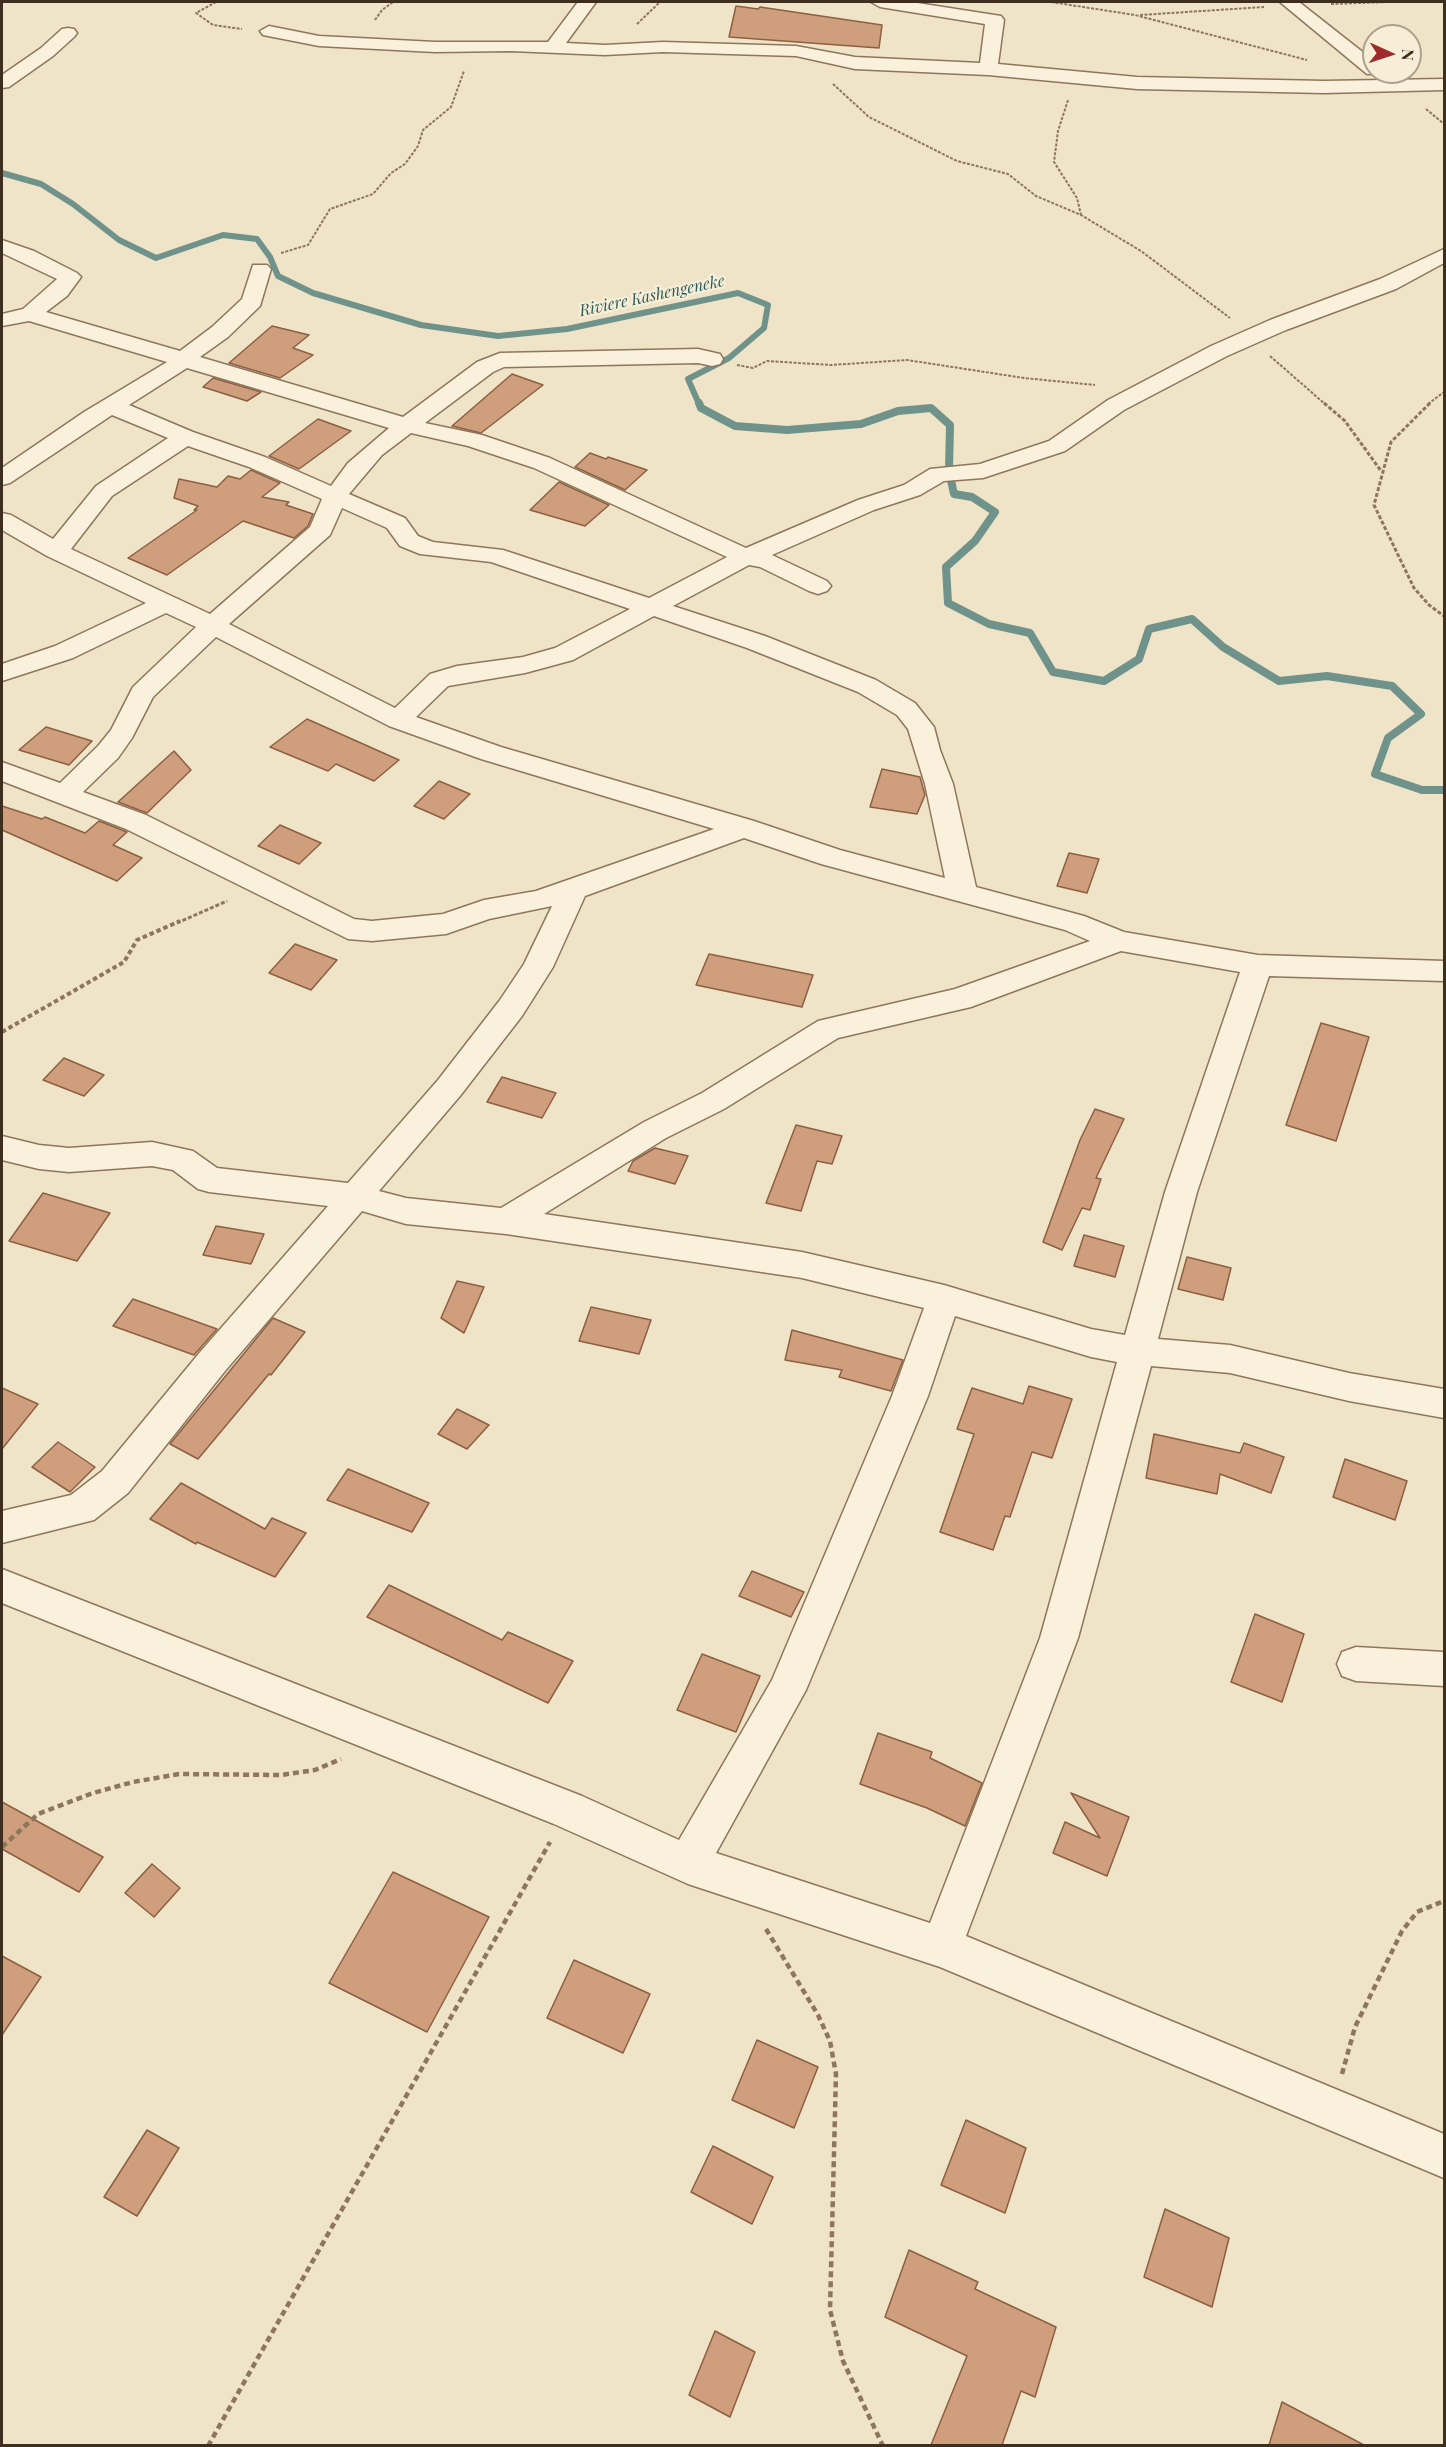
<!DOCTYPE html>
<style>
body{margin:0}
#map{position:relative;width:1446px;height:2447px;overflow:hidden;background:#f0e4c8;font-family:"Playfair Display",serif}
canvas{display:block}
.frame{position:absolute;inset:0;border:3px solid #3d2e20;pointer-events:none}
.north{position:absolute;left:1362px;top:24px;width:60px;height:60px;box-sizing:border-box;background:#f7eed8;border:2px solid #ada18e;border-radius:50%;rotate:93deg;font-size:16px;font-weight:700;line-height:24px;text-align:center;color:#3d2e20}
.north::after{content:'';display:block;margin:auto;width:21px;height:27px;background:#9e2a2b;clip-path:polygon(50% 0,100% 100%,50% 72%,0 100%)}
</style>
<div id="map">
<canvas width="1446" height="2447"></canvas>
<div class="frame"></div>
<div class="north">N</div>
</div>
<script>
const context = document.querySelector('canvas').getContext('2d');
context.lineJoin = 'round';
const poly = rows => new Path2D(rows.map(r => 'M' + r).join(''));
function stroke(path, color, width, dash) { context.strokeStyle = color; context.lineWidth = width; context.lineCap = dash ? 'butt' : 'round'; context.setLineDash(dash || []); context.stroke(path); }
function fillPath(path, color) { context.fillStyle = color; context.fill(path, 'evenodd'); }
function label(font, color, halo, rows, align = 'center') {
  context.font = font + ' "Playfair Display",serif'; context.lineWidth = 4.5; context.setLineDash([]); context.textBaseline = 'middle'; context.strokeStyle = halo; context.fillStyle = color; for (const [text, x, y, turn = 0] of rows) {
    context.save(); context.translate(x, y); context.rotate((+turn || 0) * Math.PI / 180); context.textAlign = isNaN(turn) ? turn : align; if (halo) context.strokeText(text, 0, 0); context.fillText(text, 0, 0); context.restore();
  }
}
const streamFar1 = poly([
 [2,173,41,184,73,204,119,240,156,258,223,235,257,239,270,257,278,276,313,293,421,325,498,336,567,329,738,293,768,305,764,328,729,358,688,379,699,404]
]);
const stream = poly([
 [699,403,701,408,735,426,787,430,861,424,898,411,931,408,950,425,949,471,954,494,972,497,995,512,975,541,946,567,948,603,989,624,1030,633,1053,672,1104,681,1139,659,1149,629,1192,619,1223,647,1279,681,1327,676,1392,686,1421,714,1388,738,1375,774,1422,790,1444,790]
]);
const building = poly([
 [736,6,758,9,760,7,882,25,879,48,729,37,736,6],
 [272,326,309,335,293,348,313,355,280,378,229,363,272,326],
 [512,374,543,385,481,433,452,426,512,374],
 [213,378,261,392,247,401,203,387,213,378],
 [318,419,351,431,299,469,269,456,318,419],
 [590,453,606,459,608,457,647,470,625,490,575,467,590,453],
 [251,470,280,483,262,497,289,502,286,505,313,514,308,526,294,538,243,521,167,575,128,558,197,510,194,510,198,506,174,498,179,479,217,487,228,476,240,479,251,470],
 [559,482,609,505,585,526,530,510,559,482],
 [307,719,399,760,374,781,336,764,328,771,270,747,307,719],
 [46,727,92,741,69,765,19,750,46,727],
 [174,751,191,770,147,813,118,802,174,751],
 [882,769,920,777,925,795,917,814,870,807,882,769],
 [439,781,470,794,444,819,414,806,439,781],
 [2,806,42,819,45,817,85,833,99,821,127,832,113,845,142,858,117,881,2,830,2,806],
 [280,825,321,843,299,864,258,846,280,825],
 [1069,853,1099,859,1087,893,1057,886,1069,853],
 [295,944,337,960,311,990,269,973,295,944],
 [709,954,813,975,802,1007,696,985,709,954],
 [1321,1023,1369,1037,1336,1141,1286,1125,1321,1023],
 [64,1058,104,1075,84,1096,43,1080,64,1058],
 [502,1077,556,1093,542,1118,487,1102,502,1077],
 [1095,1109,1124,1119,1096,1178,1101,1179,1090,1210,1082,1208,1062,1250,1043,1242,1080,1140,1095,1109],
 [796,1125,842,1136,832,1164,817,1161,801,1211,766,1203,796,1125],
 [655,1148,688,1156,675,1184,628,1171,633,1161,655,1148],
 [43,1193,110,1213,77,1261,9,1241,43,1193],
 [216,1226,264,1234,251,1264,203,1255,216,1226],
 [1084,1235,1124,1246,1115,1277,1074,1266,1084,1235],
 [1187,1257,1231,1268,1223,1300,1178,1289,1187,1257],
 [457,1281,484,1287,464,1333,441,1318,457,1281],
 [133,1299,217,1329,194,1355,113,1326,133,1299],
 [591,1307,651,1320,639,1354,579,1341,591,1307],
 [273,1318,305,1332,271,1375,269,1374,198,1459,170,1444,273,1318],
 [792,1330,903,1360,891,1391,839,1377,842,1370,785,1360,792,1330],
 [1029,1386,1072,1399,1052,1458,1032,1452,1010,1517,1005,1516,993,1550,940,1532,974,1434,957,1429,972,1388,1023,1404,1029,1386],
 [2,1388,38,1404,2,1449,2,1388],
 [457,1409,489,1425,467,1449,438,1434,457,1409],
 [1154,1434,1240,1453,1244,1443,1284,1457,1271,1493,1220,1474,1217,1494,1146,1478,1154,1434],
 [58,1442,95,1467,70,1492,32,1467,58,1442],
 [1345,1459,1407,1481,1395,1520,1333,1497,1345,1459],
 [348,1469,429,1503,412,1532,327,1500,348,1469],
 [181,1483,265,1529,272,1518,306,1533,275,1577,197,1542,196,1544,150,1519,181,1483],
 [752,1571,804,1592,791,1617,739,1596,752,1571],
 [389,1585,502,1640,508,1632,573,1661,548,1703,367,1617,389,1585],
 [1255,1614,1304,1634,1282,1702,1231,1682,1255,1614],
 [702,1654,760,1676,736,1732,677,1710,702,1654],
 [878,1733,932,1752,930,1758,982,1783,965,1826,927,1808,860,1784,878,1733],
 [1071,1793,1129,1817,1107,1876,1053,1853,1065,1822,1100,1838,1071,1793],
 [2,1802,103,1857,79,1892,2,1849,2,1802],
 [152,1864,180,1888,154,1917,125,1893,152,1864],
 [393,1872,489,1917,427,2032,329,1983,393,1872],
 [2,1956,41,1977,2,2035,2,1956],
 [574,1960,650,1994,623,2053,547,2018,574,1960],
 [757,2040,818,2067,794,2128,732,2100,757,2040],
 [966,2120,1026,2148,1005,2213,941,2185,966,2120],
 [147,2130,179,2148,137,2216,104,2197,147,2130],
 [713,2146,773,2177,752,2224,691,2192,713,2146],
 [1165,2209,1229,2238,1212,2307,1144,2277,1165,2209],
 [909,2250,978,2282,975,2289,1056,2327,1035,2397,1021,2391,1002,2445,931,2445,967,2356,885,2317,909,2250],
 [715,2331,755,2352,730,2417,689,2395,715,2331],
 [1282,2402,1364,2445,1269,2445,1282,2402]
]);
const pathFar3 = poly([
 [216,2,196,13,213,25,242,29],
 [1051,2,1135,15,1307,60],
 [1331,4,1387,2],
 [1140,15,1264,7],
 [375,20,382,10,393,2],
 [637,24,660,2],
 [833,84,869,117,957,161,1008,174,1036,196,1081,215,1141,251,1230,318],
 [1068,100,1058,131,1054,162,1077,198,1081,215],
 [1426,109,1444,124],
 [281,253,308,245,330,209,373,194,391,173,405,164,418,146,423,130,451,107,464,71],
 [1270,356,1325,404],
 [737,365,753,368,767,361,831,365,907,360,1024,378,1095,385],
 [1428,404,1444,392]
]);
const pathFar2 = poly([
 [1324,403,1345,421,1381,471],
 [1430,403,1391,442,1374,505,1414,588,1429,605,1444,616],
 [177,923,227,901]
]);
const pathFar1 = poly([
 [2,1032,124,962,137,940,180,921]
]);
const path = poly([
 [2,1847,38,1814,93,1793,133,1782,179,1774,281,1775,315,1770,341,1759],
 [766,1929,818,2015,830,2041,836,2074,830,2310,843,2361,883,2446],
 [1342,2074,1355,2027,1402,1931,1417,1912,1444,1901],
 [208,2446,550,1842]
]);
const minor = poly([
 [578,2,596,2,566,43,605,45,663,42,796,46,855,57,980,63,985,24,880,7,871,2,911,2,1001,16,1004,20,998,64,1137,77,1324,81,1444,79,1444,90,1324,93,1137,89,988,75,855,69,796,56,663,52,605,55,511,51,435,52,319,46,263,35,260,31,269,26,319,36,435,42,548,42,578,2],
 [1280,2,1299,2,1374,61,1374,72,1382,72,1381,74,1367,74,1280,2],
 [68,28,74,29,77,33,74,37,53,56,9,87,2,88,2,75,41,48,62,29,68,28],
 [2,240,34,251,77,273,81,277,67,296,46,312,180,351,212,327,242,299,253,265,267,265,271,269,260,306,228,337,200,357,403,417,477,362,500,353,698,349,720,354,723,359,720,364,712,366,698,363,504,367,493,372,425,423,482,435,550,458,746,548,858,500,904,485,930,469,980,464,1049,441,1108,400,1211,346,1270,320,1380,279,1444,249,1444,263,1396,289,1286,330,1227,356,1124,410,1065,451,983,478,944,481,920,495,874,510,772,555,827,581,831,586,827,591,818,594,809,591,760,567,749,565,673,606,765,636,876,680,915,703,934,727,940,750,953,784,976,887,1084,916,1124,932,1258,955,1444,961,1444,981,1269,976,1197,1192,1158,1339,1230,1345,1349,1373,1444,1389,1444,1418,1349,1401,1230,1373,1151,1366,1078,1638,966,1936,1444,2134,1444,2178,940,1967,688,1884,554,1824,2,1603,2,1569,582,1796,679,1840,772,1680,892,1396,924,1308,802,1278,506,1234,406,1224,362,1211,225,1371,128,1493,94,1520,2,1543,2,1511,71,1495,102,1471,201,1351,328,1206,209,1192,198,1189,173,1170,152,1166,69,1172,39,1169,2,1160,2,1136,39,1145,69,1148,152,1142,193,1151,217,1168,348,1183,438,1080,500,1000,524,964,552,906,489,919,446,934,372,941,348,939,126,829,2,781,2,762,60,783,98,746,111,730,133,687,196,627,166,613,73,658,2,681,2,664,55,646,146,603,47,556,2,530,2,513,11,515,53,539,96,486,168,438,112,415,10,483,2,485,2,468,84,412,167,362,29,321,2,326,2,314,23,309,57,279,2,253,2,240],
 [187,368,389,428,348,463,331,486,265,457,193,432,129,405,187,368],
 [411,433,468,446,534,468,727,557,649,598,503,550,433,542,418,536,405,518,349,494,382,455,411,433],
 [188,446,249,467,322,499,310,527,210,614,71,549,112,496,188,446],
 [342,508,387,528,400,546,420,554,491,562,630,609,555,648,523,657,457,666,430,674,395,708,229,624,330,535,342,508],
 [654,616,747,648,858,692,897,715,908,729,925,784,945,878,840,850,754,821,501,747,416,717,448,686,525,673,573,660,654,616],
 [216,637,389,726,481,759,714,829,536,891,484,900,443,914,372,921,354,919,146,815,83,792,118,758,132,738,153,697,216,637],
 [744,838,821,864,1065,930,1090,941,955,989,818,1021,702,1093,644,1122,501,1208,406,1198,379,1191,460,1096,522,1016,553,967,585,896,744,838],
 [1121,951,1240,972,1165,1192,1125,1335,1091,1329,944,1285,802,1252,544,1214,666,1138,724,1109,838,1038,971,1007,1121,951],
 [955,1316,1091,1357,1117,1362,1040,1638,930,1923,716,1853,806,1690,928,1396,955,1316],
 [1356,1647,1444,1652,1444,1686,1356,1681,1342,1676,1337,1664,1342,1652,1356,1647]
]);
const farWaternames = [
 ["Riviere Kashengeneke",652,296,-12]
];
stroke(streamFar1, '#6f938a', 6);
stroke(stream, '#6f938a', 8);
fillPath(building, '#cf9f7d');
stroke(building, '#8d5f41', 1.5);
stroke(minor, '#8d765c', 3);
stroke(pathFar3, '#8d765c', 2, [3, 1.5]);
stroke(pathFar2, '#8d765c', 3, [4, 2]);
stroke(pathFar1, '#8d765c', 4, [4.5, 3]);
stroke(path, '#8d765c', 4.5, [6, 4]);
fillPath(minor, '#faf1dc');
label('italic 16px', '#2f5d5a', '#f7eed8', farWaternames);
</script>
